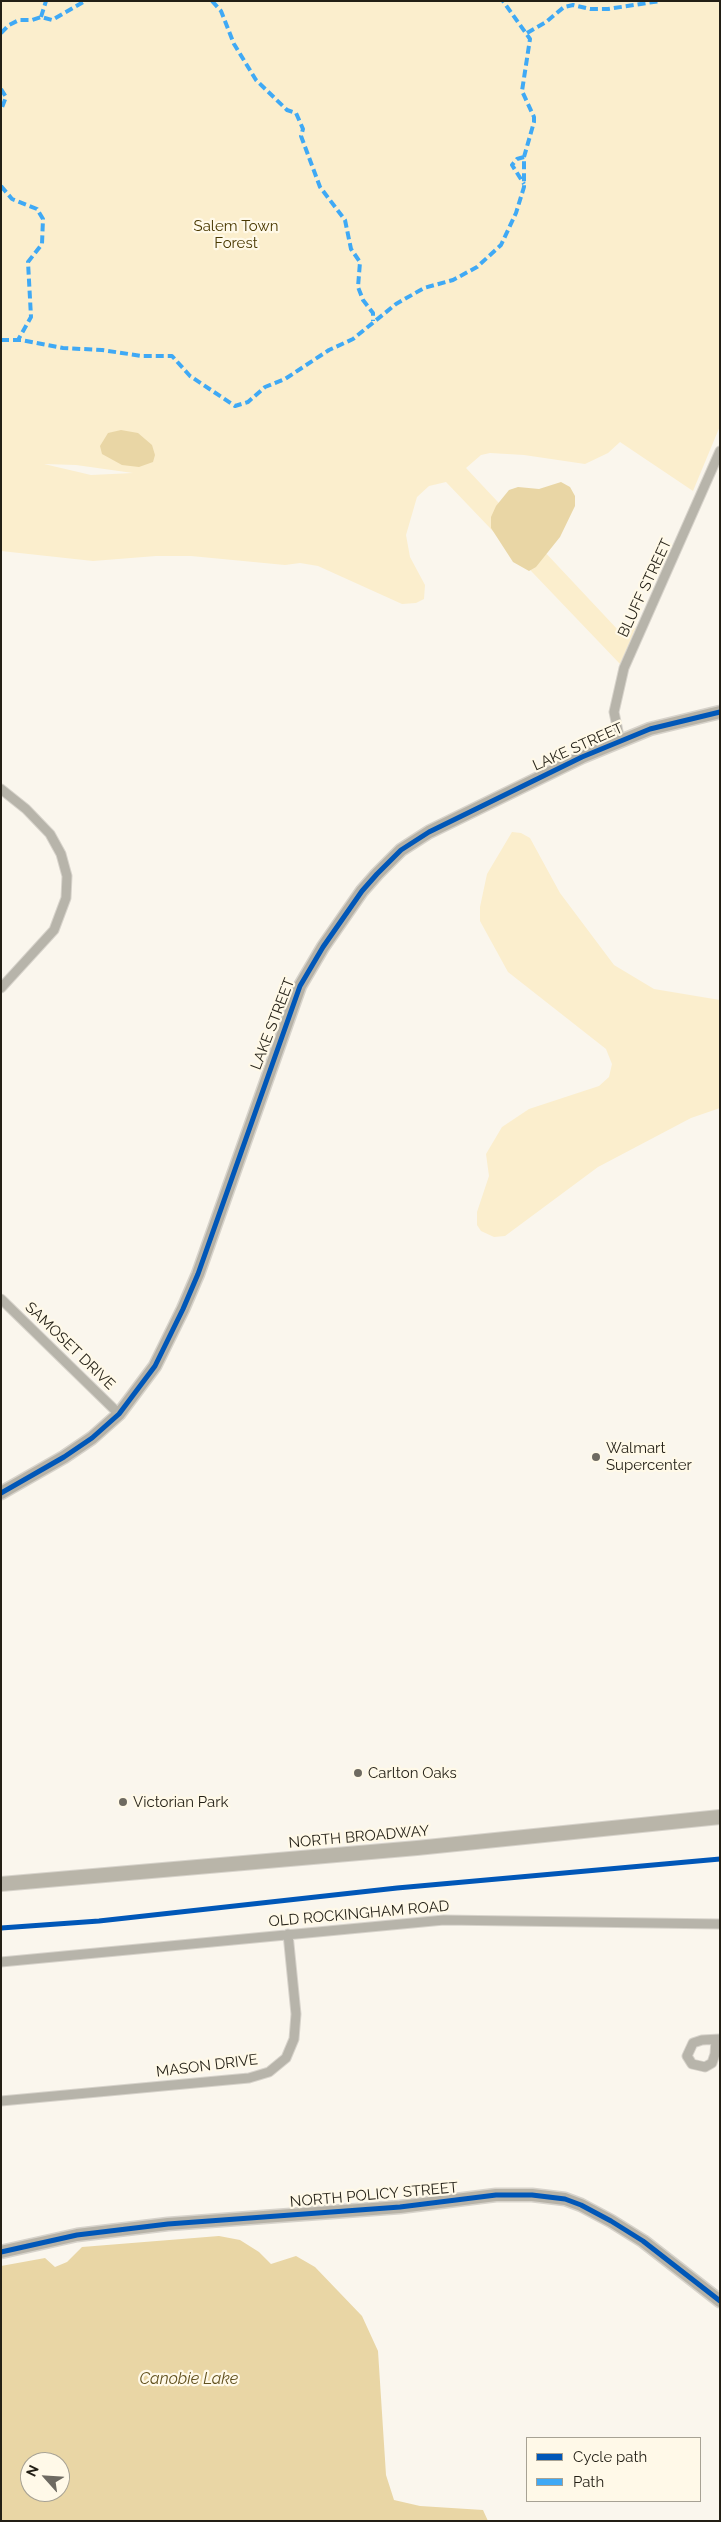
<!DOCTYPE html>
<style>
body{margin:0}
#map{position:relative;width:721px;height:2522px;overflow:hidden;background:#faf6ed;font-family:Raleway,sans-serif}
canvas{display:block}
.frame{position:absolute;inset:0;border:2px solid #231f15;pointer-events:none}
.legend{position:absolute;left:526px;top:2437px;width:175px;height:65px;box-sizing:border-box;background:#fff9e8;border:1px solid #a7a294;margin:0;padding:6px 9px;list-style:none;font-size:15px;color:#231f15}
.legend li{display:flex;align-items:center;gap:10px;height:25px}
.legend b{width:25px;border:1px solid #a7a294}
.north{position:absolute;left:20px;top:2452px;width:50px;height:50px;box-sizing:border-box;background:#fff9e8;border:1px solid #a7a294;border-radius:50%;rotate:296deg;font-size:14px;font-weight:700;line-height:20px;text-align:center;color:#231f15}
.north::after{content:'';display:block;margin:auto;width:18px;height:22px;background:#6e6a61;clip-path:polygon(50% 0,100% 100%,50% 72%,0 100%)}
</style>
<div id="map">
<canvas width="721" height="2522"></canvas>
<div class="frame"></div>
<ul class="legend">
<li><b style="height:6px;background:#0057b8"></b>Cycle path</li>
<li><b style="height:6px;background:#3fa9f5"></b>Path</li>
</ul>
<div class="north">N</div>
</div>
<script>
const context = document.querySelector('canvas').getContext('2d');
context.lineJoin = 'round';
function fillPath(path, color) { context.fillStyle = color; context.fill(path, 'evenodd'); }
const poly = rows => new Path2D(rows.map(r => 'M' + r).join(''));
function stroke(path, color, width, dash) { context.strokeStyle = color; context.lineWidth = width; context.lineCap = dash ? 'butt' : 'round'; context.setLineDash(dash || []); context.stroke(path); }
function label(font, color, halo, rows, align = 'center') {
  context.font = font + ' Raleway,sans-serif'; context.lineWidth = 4.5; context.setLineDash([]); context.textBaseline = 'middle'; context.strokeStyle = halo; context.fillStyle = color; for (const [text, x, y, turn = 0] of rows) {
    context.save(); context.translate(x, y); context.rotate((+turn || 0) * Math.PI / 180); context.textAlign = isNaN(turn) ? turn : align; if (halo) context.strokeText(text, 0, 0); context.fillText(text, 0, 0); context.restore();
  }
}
const green = poly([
 [1,1,720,1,720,426,693,491,620,442,608,453,585,464,524,455,490,453,481,455,466,468,619,631,627,633,636,627,620,664,446,482,429,486,417,497,406,535,410,557,425,585,424,599,416,603,402,604,318,566,300,563,285,565,191,556,156,556,93,561,1,551],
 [44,464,76,465,133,473,91,475],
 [512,832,521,833,530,838,560,893,614,965,654,989,720,1000,720,1108,691,1118,598,1167,505,1236,494,1237,481,1231,477,1225,477,1212,489,1176,486,1154,502,1127,529,1109,599,1086,609,1077,612,1064,606,1049,508,972,480,921,480,907,487,874]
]);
const water = poly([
 [121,430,138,433,152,445,155,455,153,462,139,467,122,465,102,454,100,446,108,433],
 [561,482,570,487,575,496,575,506,560,537,536,567,529,571,513,562,491,528,491,517,496,506,509,490,518,487,539,489],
 [219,2236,240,2240,259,2252,271,2264,296,2256,315,2267,362,2316,378,2351,386,2475,394,2500,420,2506,483,2510,488,2521,1,2521,1,2266,45,2258,55,2267,67,2262,82,2247],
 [30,2462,60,2462,60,2492,30,2492]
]);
const street = poly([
 [620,741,614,712,624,668,720,451],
 [1,789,26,809,50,834,61,854,67,876,66,898,54,930,1,988],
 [1,1299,119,1414],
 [1,1962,444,1920,720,1924],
 [716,2040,715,2054,712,2063,705,2067,692,2064,687,2056,693,2043,702,2040,720,2039],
 [1,2101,249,2078,269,2072,286,2058,294,2039,296,2014,288,1934]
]);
const secondary = poly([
 [1,1493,64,1457,92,1438,119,1414,155,1366,183,1309,198,1274,300,986,323,947,362,891,377,874,401,850,429,832,582,757,650,729,720,712],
 [1,2252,77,2235,168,2224,400,2207,496,2195,532,2195,565,2199,581,2205,611,2221,643,2241,720,2301]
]);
const primary = poly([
 [1,1884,417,1848,720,1817]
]);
const quiet = poly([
 [212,1,221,11,234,44,256,80,287,110,296,113,303,129,301,136,320,187,345,220,351,249,360,262,358,287,363,300,373,313,373,321],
 [41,17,46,1],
 [1,33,9,25,19,20,32,20,41,17,52,20,85,1],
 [527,33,546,22,564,7,573,5,590,9,608,9,660,1],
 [1,89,6,97,1,110],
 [524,157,517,159,512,165,524,184],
 [1,186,12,199,37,209,43,219,42,244,28,262,31,317,18,340],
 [1,340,21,340,63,348,102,350,142,356,172,356,190,376,235,406,248,402,265,387,285,379,329,350,353,339,396,304,424,288,453,280,477,267,501,245,516,213,524,187,524,157,534,122,534,117,522,91,530,39,503,1]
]);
const cycleway = poly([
 [1,1493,64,1457,92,1438,119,1414,155,1366,183,1309,198,1274,300,986,323,947,362,891,377,874,401,850,429,832,582,757,650,729,720,712],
 [1,1928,99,1921,397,1888,720,1859],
 [1,2252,77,2235,168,2224,400,2207,496,2195,532,2195,565,2199,581,2205,611,2221,643,2241,720,2301]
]);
const markers = [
 [596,1457,5,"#6e6a61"],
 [358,1773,5,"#6e6a61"],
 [123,1802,5,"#6e6a61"]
];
const parkNames = [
 ["Salem Town",236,226],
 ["Forest",236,243]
];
const streetNames = [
 ["BLUFF STREET",645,588,-65],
 ["LAKE STREET",578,747,-24],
 ["LAKE STREET",273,1024,-69],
 ["SAMOSET DRIVE",70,1346,44],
 ["NORTH BROADWAY",359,1837,-5],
 ["OLD ROCKINGHAM ROAD",359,1914,-5],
 ["MASON DRIVE",207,2066,-7],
 ["NORTH POLICY STREET",374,2195,-5]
];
const poiNames = [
 ["Walmart",606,1448],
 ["Supercenter",606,1465],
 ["Carlton Oaks",368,1773],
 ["Victorian Park",133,1802]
];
const waterNames = [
 ["Canobie Lake",189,2379]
];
fillPath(green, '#fbeecd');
fillPath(water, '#e9d6a5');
stroke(street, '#d7d3cb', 11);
stroke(secondary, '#d7d3cb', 15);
stroke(primary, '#d7d3cb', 16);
stroke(street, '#b7b4aa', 9);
stroke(secondary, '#b6b2a7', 12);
stroke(primary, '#b9b5a9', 14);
stroke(quiet, '#3fa9f5', 4, [8, 4]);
stroke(cycleway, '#0057b8', 5);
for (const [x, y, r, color] of markers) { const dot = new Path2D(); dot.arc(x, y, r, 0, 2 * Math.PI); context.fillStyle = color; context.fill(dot); stroke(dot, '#fff9e8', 2); }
label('15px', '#493800', '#fff9e8', parkNames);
label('15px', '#231f15', '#fff9e8', streetNames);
label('15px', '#231f15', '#fff9e8', poiNames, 'left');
label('italic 16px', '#62511e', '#fff9e8', waterNames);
</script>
